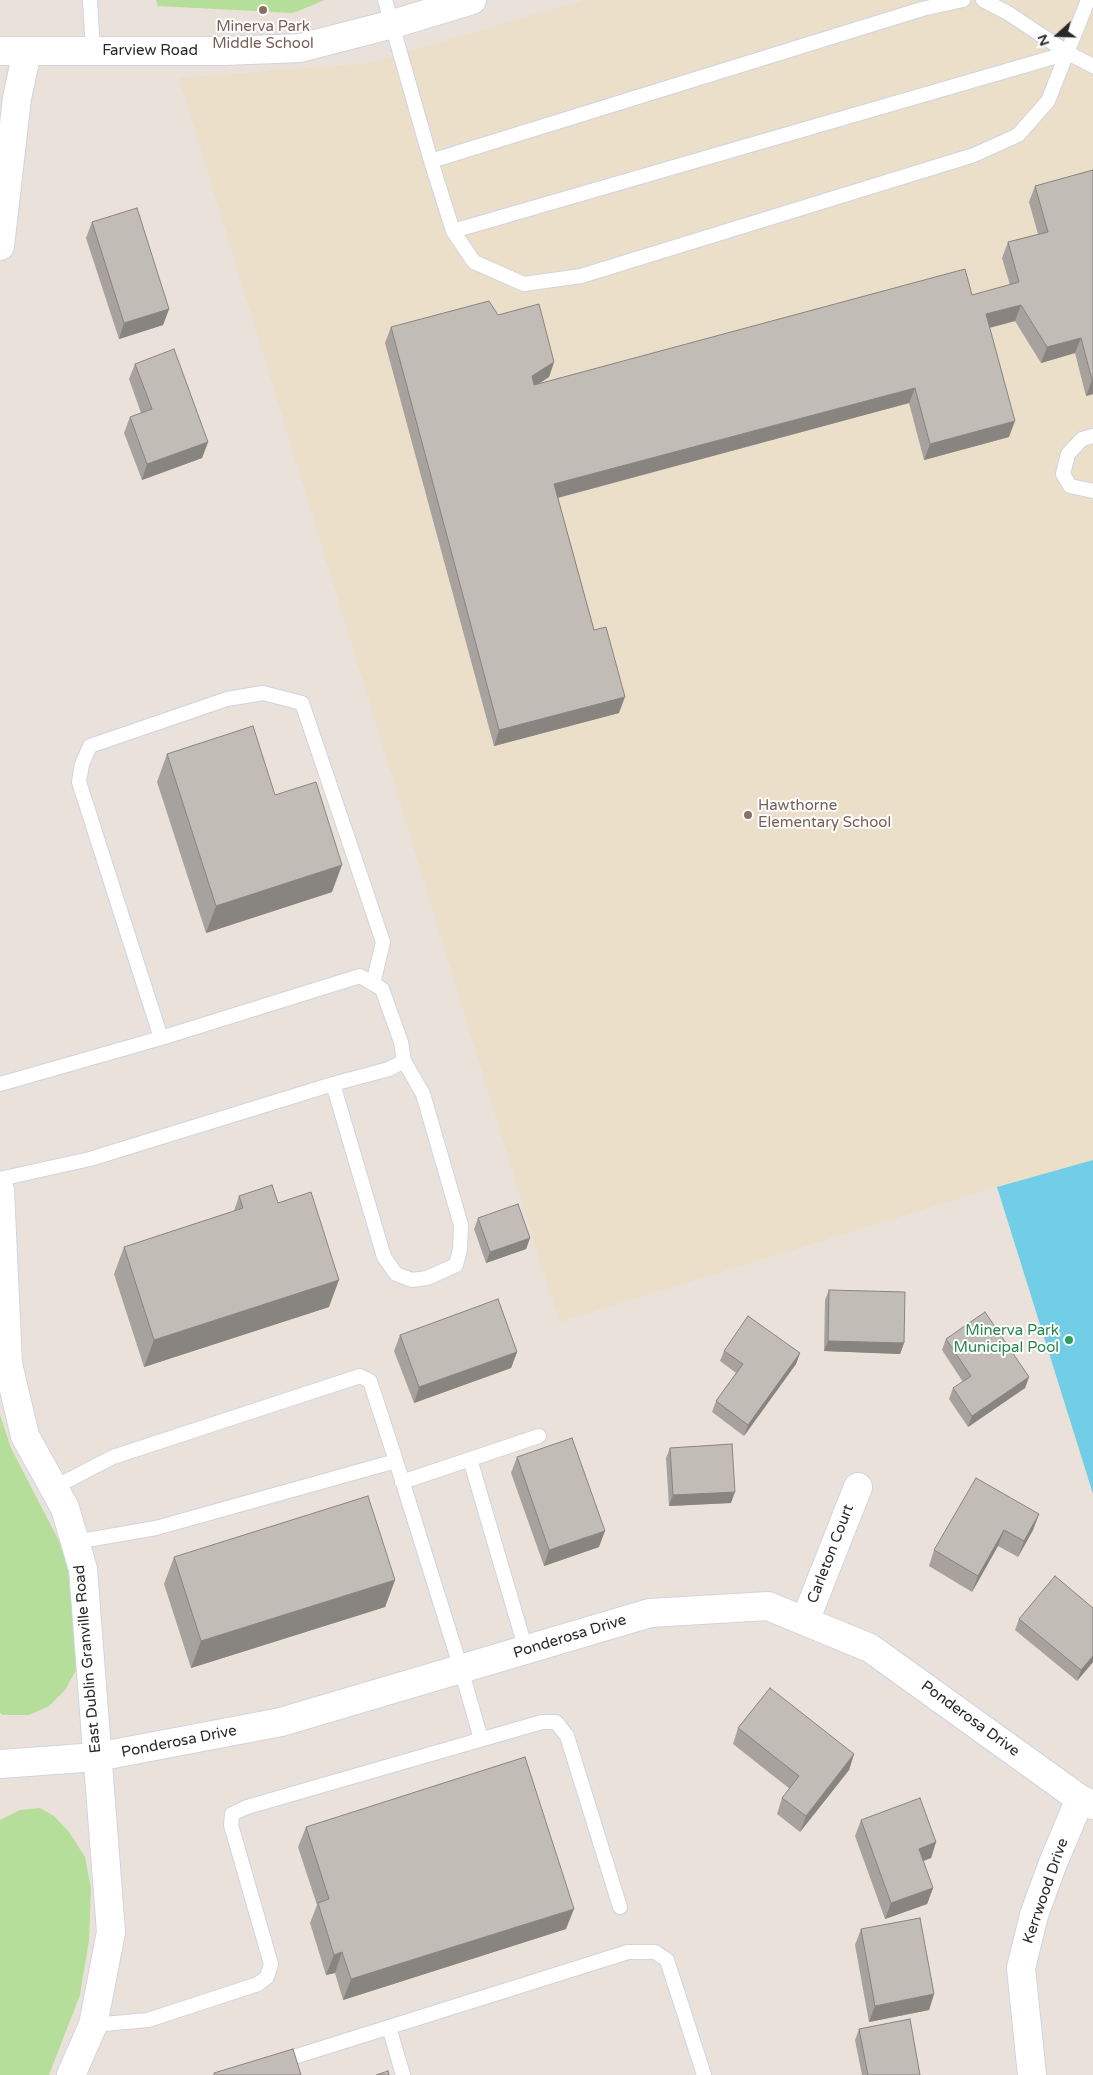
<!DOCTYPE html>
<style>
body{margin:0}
#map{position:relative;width:1093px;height:2075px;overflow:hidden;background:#eae2da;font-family:"Varela Round",sans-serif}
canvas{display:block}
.north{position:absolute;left:1033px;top:10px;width:50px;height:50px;-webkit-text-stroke:4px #fff;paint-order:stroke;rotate:250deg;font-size:14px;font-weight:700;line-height:20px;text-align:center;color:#282828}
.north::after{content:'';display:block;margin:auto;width:18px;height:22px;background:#282828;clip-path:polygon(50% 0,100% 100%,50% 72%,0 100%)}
</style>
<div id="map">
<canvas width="1093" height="2075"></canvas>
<div class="north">N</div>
</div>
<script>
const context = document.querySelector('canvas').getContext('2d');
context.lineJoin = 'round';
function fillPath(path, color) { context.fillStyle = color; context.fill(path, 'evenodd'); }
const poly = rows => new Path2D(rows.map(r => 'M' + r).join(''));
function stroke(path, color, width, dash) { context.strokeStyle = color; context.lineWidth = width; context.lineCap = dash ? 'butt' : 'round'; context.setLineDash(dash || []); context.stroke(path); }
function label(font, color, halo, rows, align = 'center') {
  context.font = font + ' "Varela Round",sans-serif'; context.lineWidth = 4; context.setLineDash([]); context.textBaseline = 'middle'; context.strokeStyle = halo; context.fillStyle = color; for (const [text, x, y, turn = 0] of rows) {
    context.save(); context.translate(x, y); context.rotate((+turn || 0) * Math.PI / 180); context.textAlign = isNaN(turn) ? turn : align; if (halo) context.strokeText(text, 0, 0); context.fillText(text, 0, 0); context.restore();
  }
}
const education = poly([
 [583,0,1093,0,1093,1160,997,1187,560,1322,543,1272,179,78,369,63]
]);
const green = poly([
 [156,0,325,0,293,13,158,6],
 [0,1415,11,1448,60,1543,73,1588,79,1665,65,1690,49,1706,29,1715,3,1715,0,1713],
 [40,1808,54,1816,69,1832,85,1857,91,1888,89,1940,80,1995,49,2075,0,2075,0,1820,20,1810]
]);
const water = poly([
 [1093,1160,1093,1494,997,1187]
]);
const lane = poly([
 [90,0,93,51],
 [385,0,431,161,453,231,474,262,524,284,581,276,974,155,1018,135,1048,101,1088,0],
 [983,0,1008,13,1068,53,1093,66],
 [431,161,922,9,963,0],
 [453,231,1068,53],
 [1093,436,1082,439,1068,454,1063,474,1070,486,1093,491],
 [161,1038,79,782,82,764,90,746,227,699,263,693,302,703,383,942,373,984],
 [0,1084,161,1038,360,976,382,989,401,1042,404,1061,389,1069,333,1084,90,1159,0,1179],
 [333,1084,384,1257,396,1274,412,1280,427,1278,456,1265,460,1249,461,1225,423,1094,404,1061],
 [470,1459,526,1650],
 [402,1482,539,1436],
 [53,1488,113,1457,360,1376,370,1381,396,1461],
 [75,1542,156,1528,396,1461,461,1669,481,1739],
 [93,2025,148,2020,258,1984,267,1977,271,1964,231,1825,232,1814,247,1807,542,1722,556,1722,567,1736,620,1907],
 [389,2027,403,2075],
 [278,2062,628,1952,655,1952,667,1960,704,2075]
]);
const street = poly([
 [0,51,225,51,300,48,393,24,472,0],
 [0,246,17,98,27,52],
 [0,1190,8,1364,25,1436,65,1508,83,1569,111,1932,93,2025,71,2075],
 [805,1621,858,1487],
 [0,1764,97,1757,281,1722,650,1613,768,1606,870,1648,1080,1799,1093,1805],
 [1032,2075,1021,1968,1034,1915,1053,1863,1080,1799]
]);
const wall = poly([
 [1093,170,1093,394,1086,396,1075,353,1041,363,1015,321,990,328,1009,437,924,460,909,403,558,498,594,630,619,713,494,746,385,343,391,327,498,315,554,362,549,377,538,384,972,295,1010,285,1002,258,1008,242,1038,234,1029,202,1035,186],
 [92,222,169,309,163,325,119,339,86,238],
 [135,364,208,442,202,458,142,480,124,433,130,417,141,413,129,379],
 [167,754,275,795,332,892,206,933,157,782],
 [239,1196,278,1203,329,1307,144,1367,114,1274,124,1247,234,1211],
 [478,1218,530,1238,526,1249,486,1263,474,1229],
 [829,1290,904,1343,900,1354,824,1351,825,1300],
 [400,1335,517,1352,511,1368,414,1403,394,1351],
 [946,1339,1029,1377,1025,1388,968,1427,949,1399,953,1388,963,1382,942,1350],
 [724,1351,800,1353,796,1364,744,1436,712,1412,716,1401,736,1373,720,1361],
 [670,1448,731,1503,669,1506,666,1458],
 [517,1457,599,1547,544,1566,511,1473],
 [1039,1514,1033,1530,1018,1557,998,1546,972,1592,929,1566,934,1550],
 [174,1557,395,1580,385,1607,191,1668,164,1584],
 [1093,1608,1093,1662,1077,1681,1015,1630,1019,1619],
 [738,1728,854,1754,849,1770,800,1832,777,1814,782,1798,790,1789,733,1744],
 [861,1820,936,1842,931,1858,923,1861,933,1888,927,1904,885,1919,855,1836],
 [306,1827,566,1929,343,2000,335,1973,326,1975,310,1923,317,1905,298,1847],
 [861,1929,934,1994,929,2010,869,2022,855,1945],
 [859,2029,920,2075,862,2075,855,2040]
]);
const shadedWall = poly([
 [1021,305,1015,321,980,330,986,314],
 [169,309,163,325,119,339,124,323],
 [1081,338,1075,353,1041,363,1047,347],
 [554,362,549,377,526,392,532,376],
 [1093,379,1093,394,1086,396,1092,380],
 [915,388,909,403,549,500,554,484],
 [1015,421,1009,437,924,460,930,444],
 [208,442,202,458,142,480,147,464],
 [625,697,619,713,494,746,499,730],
 [342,865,332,892,206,933,216,906],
 [530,1238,526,1249,486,1263,490,1252],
 [339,1280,329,1307,144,1367,154,1340],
 [828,1341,904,1343,900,1354,824,1351],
 [517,1352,511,1368,414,1403,419,1387],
 [800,1353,796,1364,744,1436,748,1425],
 [1029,1377,1025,1388,968,1427,972,1416],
 [735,1492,731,1503,669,1506,673,1495],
 [1039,1514,1033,1530,1018,1557,1024,1541],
 [1004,1530,998,1546,972,1592,978,1576],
 [605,1531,599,1547,544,1566,549,1550],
 [395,1580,385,1607,191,1668,201,1641],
 [1093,1656,1093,1662,1077,1681,1081,1670],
 [854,1754,849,1770,800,1832,806,1816],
 [936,1842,931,1858,913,1865,919,1849],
 [933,1888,927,1904,885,1919,891,1903],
 [574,1909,566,1929,343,2000,351,1979],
 [342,1952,335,1973,326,1975,334,1955],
 [934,1994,929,2010,869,2022,875,2006]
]);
const building = poly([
 [1093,170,1093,379,1092,380,1081,338,1047,347,1021,305,986,314,1015,421,930,444,915,388,554,484,594,630,606,627,625,697,499,730,391,327,489,301,498,315,539,304,554,362,532,376,534,385,965,269,972,295,1019,282,1008,242,1048,232,1035,186,1093,170],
 [137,208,169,309,124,323,92,222,137,208],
 [174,349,208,442,147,464,130,417,152,409,135,364,174,349],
 [253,726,275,795,316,782,342,865,216,906,167,754,253,726],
 [272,1185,278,1203,311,1192,339,1280,154,1340,124,1247,243,1208,239,1196,272,1185],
 [518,1204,530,1238,490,1252,478,1218,518,1204],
 [829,1290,905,1292,904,1343,828,1341,829,1290],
 [498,1299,517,1352,419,1387,400,1335,498,1299],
 [985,1312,1029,1377,972,1416,953,1388,971,1376,946,1339,985,1312],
 [748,1316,800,1353,748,1425,716,1401,743,1364,724,1351,748,1316],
 [572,1438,605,1531,549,1550,517,1457,572,1438],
 [732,1444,735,1492,673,1495,670,1448,732,1444],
 [976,1478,1039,1514,1024,1541,1004,1530,978,1576,934,1550,976,1478],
 [368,1496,395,1580,201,1641,174,1557,368,1496],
 [1055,1576,1093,1608,1093,1656,1081,1670,1019,1619,1055,1576],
 [770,1688,854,1754,806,1816,782,1798,799,1776,738,1728,770,1688],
 [525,1757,574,1909,351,1979,342,1952,334,1955,318,1903,329,1899,306,1827,525,1757],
 [920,1798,936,1842,919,1849,933,1888,891,1903,861,1820,920,1798],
 [920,1918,934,1994,875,2006,861,1929,920,1918],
 [910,2019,920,2075,868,2075,859,2029,910,2019],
 [293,2049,301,2075,214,2075,214,2073,293,2049],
 [388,2071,389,2075,376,2075,388,2071]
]);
const markers = [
 [263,10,5,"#8d6e63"],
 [748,815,5,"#8d6e63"],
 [1069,1340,5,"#2e9e5b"]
];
const educationNames = [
 ["Minerva Park",263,27],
 ["Middle School",263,44],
 ["Hawthorne",758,806,"left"],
 ["Elementary School",758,823,"left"]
];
const streetNames = [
 ["Farview Road",150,51],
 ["Carleton Court",831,1554,-69],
 ["Ponderosa Drive",570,1637,-17],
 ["East Dublin Granville Road",88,1659,-95],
 ["Ponderosa Drive",970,1719,36],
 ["Ponderosa Drive",179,1742,-11],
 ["Kerrwood Drive",1046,1891,-71]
];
const leisureNames = [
 ["Minerva Park",1059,1331],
 ["Municipal Pool",1059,1348]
];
fillPath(education, '#ebdfca');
fillPath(green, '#b4de99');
fillPath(water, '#72cee7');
stroke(lane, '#d0d4e0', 16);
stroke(street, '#d0d4e0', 30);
stroke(lane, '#fff', 14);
stroke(street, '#fff', 28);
fillPath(wall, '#a7a29d');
fillPath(shadedWall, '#888480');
fillPath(building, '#c2bcb7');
stroke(building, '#888480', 1);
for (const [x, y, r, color] of markers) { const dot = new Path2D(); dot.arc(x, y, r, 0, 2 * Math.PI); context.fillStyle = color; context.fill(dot); stroke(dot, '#fff', 2); }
label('15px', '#785e54', '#fff', educationNames);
label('15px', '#282828', '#fff', streetNames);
label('15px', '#27864d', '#fff', leisureNames, 'right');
</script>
